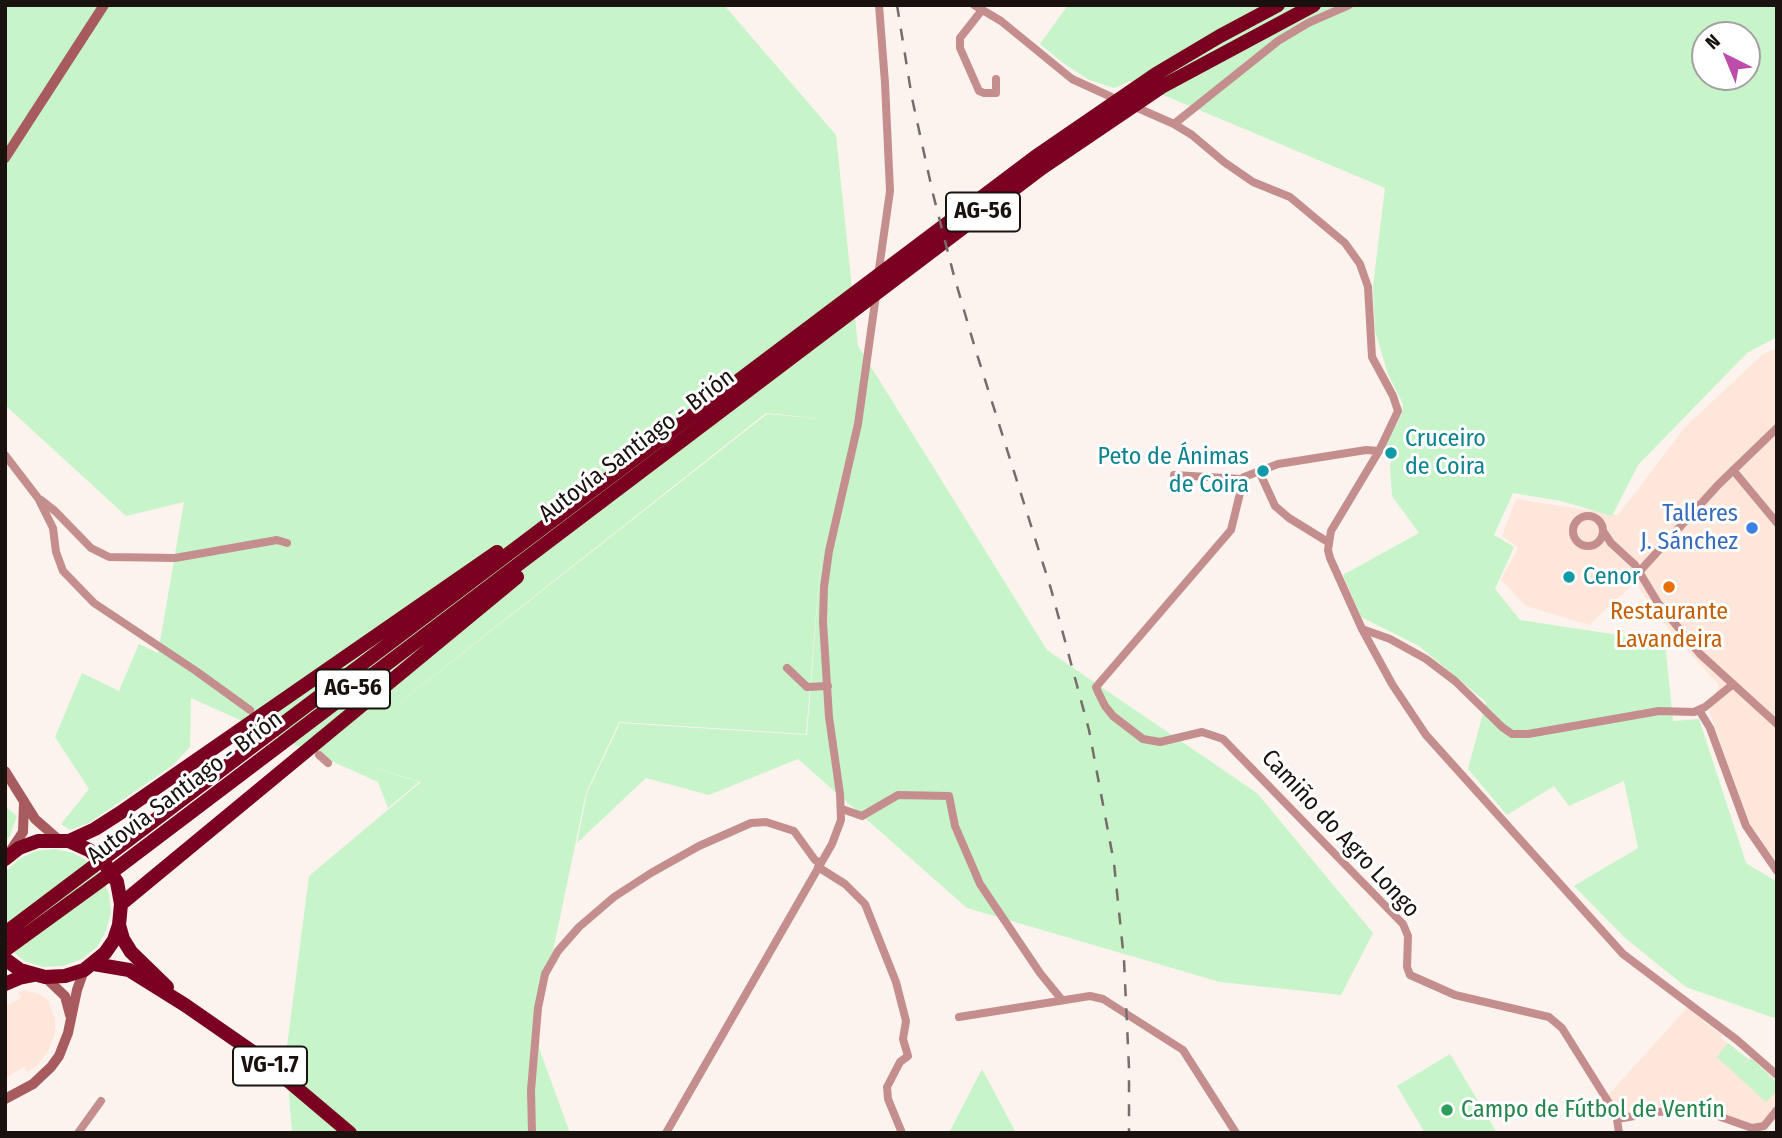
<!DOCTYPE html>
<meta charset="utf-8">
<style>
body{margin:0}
#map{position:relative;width:1782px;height:1138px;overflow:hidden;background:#fcf3ef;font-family:"Fira Sans Condensed",sans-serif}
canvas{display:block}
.frame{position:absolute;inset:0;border:7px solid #19120e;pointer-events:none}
.north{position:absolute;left:1691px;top:21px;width:70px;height:70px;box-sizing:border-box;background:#fff;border:2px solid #a3a09f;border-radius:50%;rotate:317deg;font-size:19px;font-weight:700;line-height:28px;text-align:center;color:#19120e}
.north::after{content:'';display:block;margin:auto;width:24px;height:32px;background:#bd4daa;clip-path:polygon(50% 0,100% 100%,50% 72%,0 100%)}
</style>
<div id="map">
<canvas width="1782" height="1138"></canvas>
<div class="frame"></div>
<div class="north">N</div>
</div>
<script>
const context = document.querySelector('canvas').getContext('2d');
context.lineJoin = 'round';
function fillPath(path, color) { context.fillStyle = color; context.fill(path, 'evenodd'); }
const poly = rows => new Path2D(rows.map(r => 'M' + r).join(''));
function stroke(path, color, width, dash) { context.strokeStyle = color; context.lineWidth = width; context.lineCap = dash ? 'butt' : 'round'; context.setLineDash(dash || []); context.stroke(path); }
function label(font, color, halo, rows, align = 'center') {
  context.font = font + ' "Fira Sans Condensed",sans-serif'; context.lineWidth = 6; context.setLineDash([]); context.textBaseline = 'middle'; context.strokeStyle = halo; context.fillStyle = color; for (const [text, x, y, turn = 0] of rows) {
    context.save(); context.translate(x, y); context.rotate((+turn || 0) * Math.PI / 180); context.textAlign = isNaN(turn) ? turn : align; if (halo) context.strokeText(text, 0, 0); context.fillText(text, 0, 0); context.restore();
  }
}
const built = poly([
 [1777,348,1777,863,1752,831,1709,711,1719,685,1674,636,1635,583,1589,625,1526,606,1501,580,1518,548,1502,536,1516,499,1618,515,1685,427,1763,354],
 [26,990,41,995,48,1000,55,1019,55,1034,48,1051,36,1067,27,1072,24,1067,5,1078,5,1006,21,998,18,992],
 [1688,1007,1701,1016,1704,1022,1722,1035,1721,1038,1747,1058,1750,1057,1777,1082,1777,1104,1763,1123,1754,1125,1704,1107,1618,1116,1607,1096]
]);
const green = poly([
 [5,5,724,5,836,135,858,346,1047,650,1257,793,1373,933,1341,995,1220,982,967,908,798,759,709,795,646,778,577,843,587,793,620,723,807,735,823,530,806,734,619,722,586,793,535,1037,570,1133,292,1133,286,1054,309,876,421,782,354,762,419,782,388,808,378,782,191,698,190,747,173,765,89,823,70,830,61,824,89,789,55,737,82,673,119,691,139,644,158,653,184,502,126,516,5,405],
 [766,413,832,420,767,414,332,756],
 [1068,5,1777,5,1777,337,1747,353,1638,465,1612,516,1561,501,1513,493,1494,535,1514,547,1495,589,1520,620,1665,642,1673,721,1699,719,1746,863,1777,882,1777,1019,1686,987,1625,938,1574,886,1638,848,1624,781,1569,806,1554,786,1507,815,1468,769,1486,702,1419,646,1361,617,1343,575,1419,533,1392,496,1390,465,1394,452,1385,446,1402,414,1403,404,1388,374,1375,331,1373,286,1385,188,1130,81,1114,88,1089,80,1063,63,1040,44],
 [1705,35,1747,35,1747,77,1705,77],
 [5,806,17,816,10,836,5,842],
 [55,849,73,853,89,862,102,876,109,894,111,912,106,931,97,947,82,959,63,966,43,967,24,961,5,944,5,872,19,859,36,851],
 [1728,1043,1748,1059,1740,1068,1751,1058,1777,1082,1777,1091,1766,1102,1717,1057],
 [1450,1054,1497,1133,1425,1133,1397,1086],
 [982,1069,1016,1133,949,1133]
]);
const street = poly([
 [974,5,1001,21,1072,79,1118,100],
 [982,10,960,38,960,48,979,91,984,93,996,93,996,79],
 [1133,106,1174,124,1192,135,1224,162,1253,182,1290,197,1345,243,1360,264,1368,287,1372,357,1393,396,1398,411,1379,451,1331,531,1328,550,1330,558,1362,629,1392,684,1426,735,1623,954,1737,1040,1777,1075],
 [1174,124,1278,41,1308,23,1349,5],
 [878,276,890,191,885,83,879,5],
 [1379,451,1366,450,1278,464,1244,477,1231,530,1096,687,1098,692,1105,706,1113,716,1143,739,1160,742,1202,732,1223,739,1403,924,1408,936,1407,967,1410,975,1455,995,1549,1017,1562,1028,1609,1103,1617,1119,1619,1133],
 [5,455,38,498,53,528,56,552,63,571,94,603,196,671,250,710],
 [1733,470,1777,523],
 [1259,471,1275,506,1289,518,1328,542],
 [1174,475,1242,479],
 [41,500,55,511,91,548,109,557,175,558,277,540,287,543],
 '1573 531a15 15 0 1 1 30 0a15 15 0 1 1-30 0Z',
 [1603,531,1611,543,1635,565,1658,603,1700,654,1777,724],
 [1639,572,1718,485,1777,428],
 [1362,629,1390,639,1426,659,1455,681,1502,727,1512,734,1528,734,1659,711,1694,712,1705,707,1732,685],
 [787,668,807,687,828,686],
 [1699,710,1710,728,1746,826,1777,871],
 [319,755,328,763],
 [842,809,862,816,898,795,949,796,955,826,980,884,1040,973,1062,1000],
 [818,867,845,884,865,904,896,982,906,1021,903,1039,908,1056,900,1062,887,1087,888,1099,902,1133],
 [959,1017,1090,996,1103,999,1183,1050,1236,1133],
 [1617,1119,1658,1112,1698,1109,1752,1128,1764,1126,1777,1110],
 [78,1133,101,1101],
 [532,1133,531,1090,538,1008,545,974,558,951,579,927,614,897,651,873,699,846,751,823,766,822,794,831,815,860,821,863],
 [666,1133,832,844,841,820,840,794,829,717,823,622,824,587,829,551,858,424,876,295]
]);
const secondary = poly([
 [5,158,104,5],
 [5,771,35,819,59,840],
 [9,853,23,832,24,804],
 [45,977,65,996,70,1015],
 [5,1099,33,1084,51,1067,59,1056,68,1033,77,990,84,970]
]);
const highway = poly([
 [69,841,95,829,120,813,497,552],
 [5,859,19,848,38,841,69,841,89,850,105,864,117,882,121,904,119,925,114,940,105,953,84,970,65,976,45,977,20,970,5,959],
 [121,904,517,577],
 [119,925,123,939,131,952,167,987],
 [5,933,1035,157,1156,74,1220,36,1278,5],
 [5,950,100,881,1042,168,1163,86,1314,5],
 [94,964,129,970,185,1005,260,1057,350,1133],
 [5,984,19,978,34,975]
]);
const rail = poly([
 [897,5,912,98,933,194,954,276,975,348,1051,589,1089,730,1114,863,1124,960,1129,1068,1129,1133]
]);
const markers = [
 [1391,453,7,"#0f9aa8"],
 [1263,471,7,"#0f9aa8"],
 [1752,528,7,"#3f7fe0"],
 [1569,577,7,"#0f9aa8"],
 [1669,587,7,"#e8710a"],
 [1447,1110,7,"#2e9e5b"]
];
const shields = [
 [983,212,74],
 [353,689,74],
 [270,1066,74]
];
const shieldNames = [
 ["AG-56",983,212],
 ["AG-56",353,689],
 ["VG-1.7",270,1066]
];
const cultureNames = [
 ["Cruceiro",1405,439],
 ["de Coira",1405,467],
 ["Peto de Ánimas",1249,457,"right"],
 ["de Coira",1249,485,"right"],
 ["Cenor",1583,577]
];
const streetNames = [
 ["Autovía Santiago - Brión",637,446,-37],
 ["Autovía Santiago - Brión",185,788,-37],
 ["Camiño do Agro Longo",1340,834,47]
];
const shopNames = [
 ["Talleres",1738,514],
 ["J. Sánchez",1738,542]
];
const foodNames = [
 ["Restaurante",1669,612],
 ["Lavandeira",1669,640]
];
const leisureNames = [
 ["Campo de Fútbol de Ventín",1461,1110]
];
fillPath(built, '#fee6db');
fillPath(green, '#c7f4c8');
stroke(street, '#c48e8e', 8);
stroke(secondary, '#a75b5e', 10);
stroke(highway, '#7a011f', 14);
stroke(rail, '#746d69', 2.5, [12, 12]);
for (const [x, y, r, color] of markers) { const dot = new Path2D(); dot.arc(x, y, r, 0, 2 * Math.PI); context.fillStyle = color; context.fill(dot); stroke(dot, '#fff', 2.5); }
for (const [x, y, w] of shields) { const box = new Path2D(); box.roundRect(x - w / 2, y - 19.5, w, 39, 5); context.fillStyle = '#fff'; context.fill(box); stroke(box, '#19120e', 2); }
label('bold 23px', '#19120e', null, shieldNames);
label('24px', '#0d838f', '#fff', cultureNames, 'left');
label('24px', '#19120e', '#fff', streetNames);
label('24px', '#366cbe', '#fff', shopNames, 'right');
label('24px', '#c56008', '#fff', foodNames);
label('24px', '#27864d', '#fff', leisureNames, 'left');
</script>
